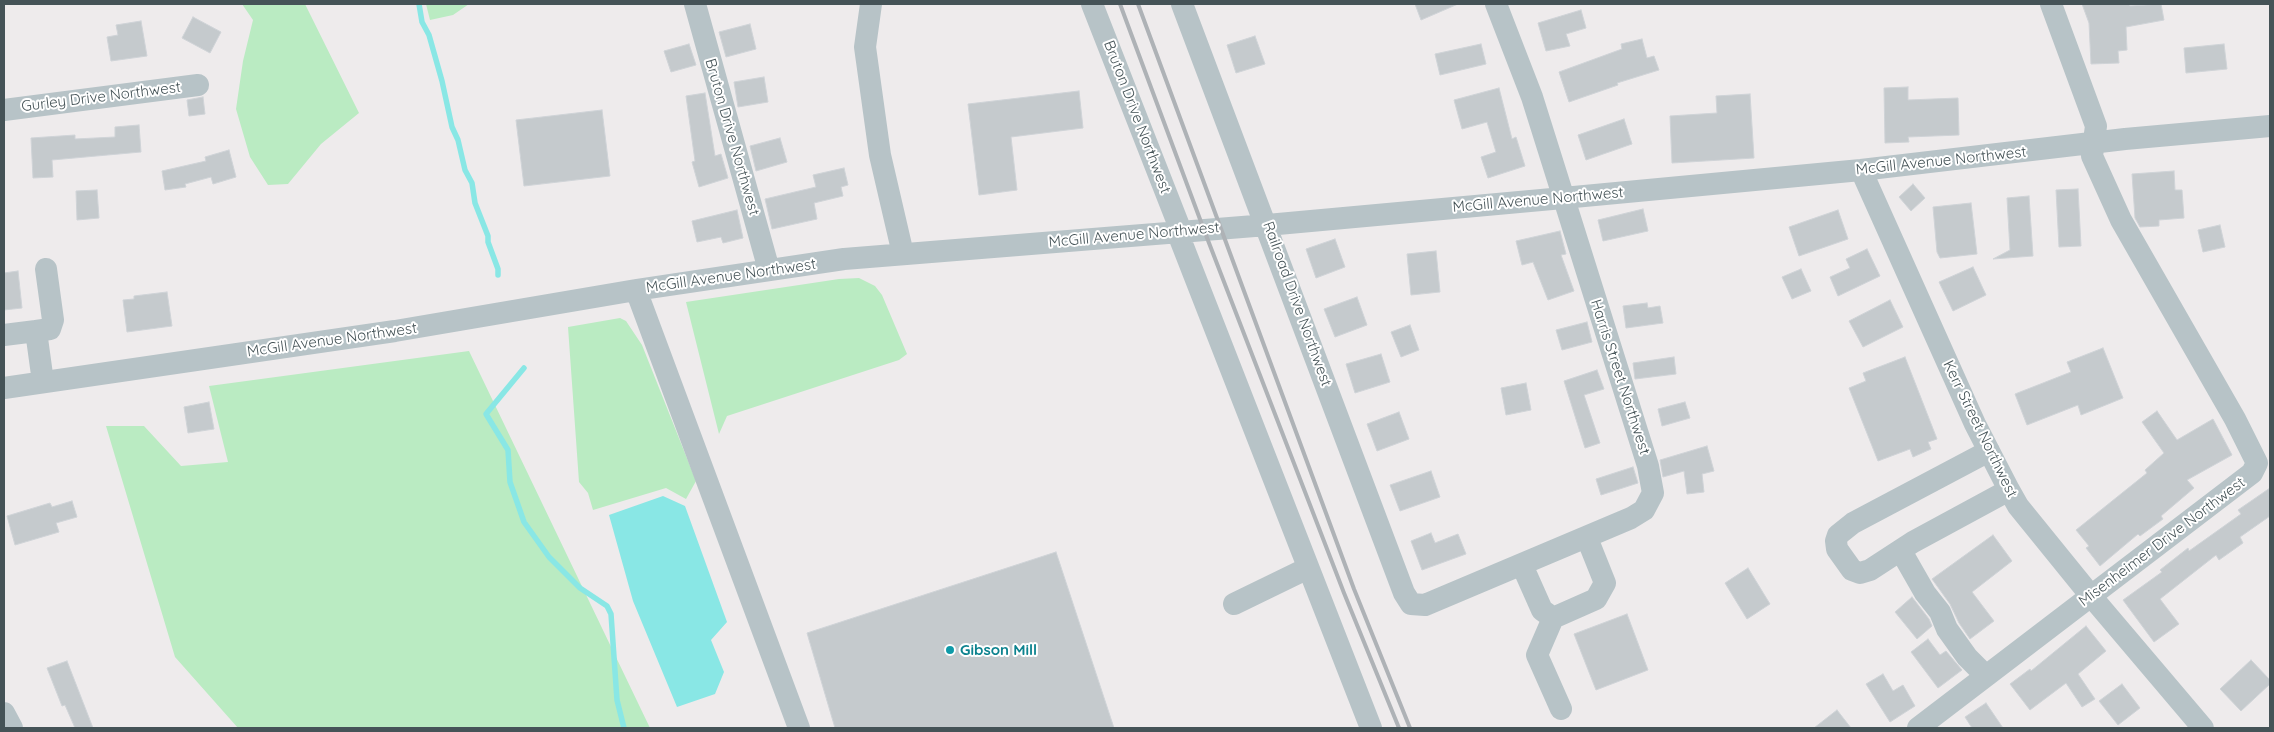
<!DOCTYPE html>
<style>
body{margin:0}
#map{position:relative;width:2274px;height:732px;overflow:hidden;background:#eeebec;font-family:Quicksand,sans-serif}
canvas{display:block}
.frame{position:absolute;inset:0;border:5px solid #455357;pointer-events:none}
</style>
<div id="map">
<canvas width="2274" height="732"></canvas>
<div class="frame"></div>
</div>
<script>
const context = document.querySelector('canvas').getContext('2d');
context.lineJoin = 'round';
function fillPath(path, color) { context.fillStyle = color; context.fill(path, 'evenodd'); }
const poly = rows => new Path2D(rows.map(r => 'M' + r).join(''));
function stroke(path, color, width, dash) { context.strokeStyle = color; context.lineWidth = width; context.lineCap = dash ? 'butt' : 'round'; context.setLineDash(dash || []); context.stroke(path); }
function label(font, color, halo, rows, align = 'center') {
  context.font = font + ' Quicksand,sans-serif'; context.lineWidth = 4; context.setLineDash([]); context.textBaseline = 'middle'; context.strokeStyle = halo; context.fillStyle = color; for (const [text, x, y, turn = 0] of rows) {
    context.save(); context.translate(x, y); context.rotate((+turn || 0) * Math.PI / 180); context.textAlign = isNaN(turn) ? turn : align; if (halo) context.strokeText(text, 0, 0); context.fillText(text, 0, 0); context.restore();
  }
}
const green = poly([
 [242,4,305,4,359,113,321,144,288,184,268,185,250,157,236,109,243,61,253,20],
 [426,4,469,4,453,15,430,20],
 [859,278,875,286,882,295,907,354,899,360,727,416,719,434,686,302,839,279],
 [620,318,626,321,642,345,696,481,686,499,666,488,593,510,588,493,579,482,568,327],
 [469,351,650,728,238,728,175,657,106,426,144,426,181,466,228,462,209,386]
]);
const water = poly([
 [663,496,685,506,727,622,711,640,724,672,715,694,677,707,633,601,609,515]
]);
const stream = poly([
 [419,4,422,22,429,35,442,81,452,127,458,140,465,170,472,183,475,203,488,236,488,242,498,269,498,275],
 [524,368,486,414,508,450,510,482,524,522,549,557,580,588,607,606,611,614,617,700,624,728]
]);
const building = poly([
 [1415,4,1458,4,1421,20,1415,4],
 [2082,4,2129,4,2130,6,2161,4,2164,20,2126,27,2127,50,2118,51,2119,63,2091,64,2089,23,2082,4],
 [1581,10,1586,28,1566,34,1570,46,1546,51,1538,23,1581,10],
 [193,17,221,32,210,53,182,38,193,17],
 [141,21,147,56,111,61,107,37,118,35,116,25,141,21],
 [750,24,756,49,726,57,719,32,750,24],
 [1255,36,1265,64,1236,73,1227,45,1255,36],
 [1642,39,1647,58,1654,56,1659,70,1617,83,1618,85,1569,102,1559,72,1622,49,1621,44,1642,39],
 [689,44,696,65,671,72,664,51,689,44],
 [1481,44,1486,64,1440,75,1435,54,1481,44],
 [2224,44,2227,69,2186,73,2184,48,2224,44],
 [764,77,768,102,738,107,734,82,764,77],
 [1908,87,1908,100,1958,98,1959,135,1908,137,1909,142,1885,143,1884,88,1908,87],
 [1499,88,1512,139,1516,137,1525,166,1488,178,1481,157,1496,152,1487,122,1462,129,1454,100,1499,88],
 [1079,91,1083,128,1011,137,1017,190,979,195,968,104,1079,91],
 [705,93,715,156,721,154,728,178,699,187,692,162,695,161,686,96,705,93],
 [1750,94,1754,158,1672,163,1670,116,1717,113,1716,96,1750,94],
 [203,97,205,114,189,116,187,100,203,97],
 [602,110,610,176,524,186,516,120,602,110],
 [1624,119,1632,144,1586,160,1578,135,1624,119],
 [139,125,141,152,52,160,53,177,33,178,31,138,75,135,75,139,115,137,115,127,139,125],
 [780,138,787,162,756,171,750,146,780,138],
 [229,150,236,177,213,184,211,177,185,184,186,187,165,190,162,171,206,161,205,157,229,150],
 [844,168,848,185,841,187,843,196,814,203,817,219,772,229,765,199,816,187,813,175,844,168],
 [2174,171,2175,190,2182,190,2184,218,2159,220,2159,226,2140,227,2135,218,2132,174,2174,171],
 [1913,184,1925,198,1911,211,1899,197,1913,184],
 [2078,189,2081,246,2059,247,2056,190,2078,189],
 [97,190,99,218,77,220,76,191,97,190],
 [2029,196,2033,256,1993,259,2010,250,2007,198,2029,196],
 [1971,203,1977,254,1940,258,1937,252,1933,207,1971,203],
 [1643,209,1648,231,1603,241,1598,220,1643,209],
 [737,210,743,238,723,243,721,237,697,242,692,221,737,210],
 [1838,210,1848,239,1799,256,1789,227,1838,210],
 [2220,225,2225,247,2203,252,2198,230,2220,225],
 [1560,231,1566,254,1561,255,1574,291,1548,300,1533,262,1522,265,1516,241,1560,231],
 [1335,239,1345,267,1316,278,1306,249,1335,239],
 [1867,249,1880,276,1838,296,1830,277,1850,268,1846,259,1867,249],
 [1436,251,1440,292,1411,295,1407,254,1436,251],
 [1973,267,1986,295,1953,311,1939,282,1973,267],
 [1801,269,1811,291,1792,299,1782,277,1801,269],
 [18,271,22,308,4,310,4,273,18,271],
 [167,292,172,326,127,332,123,300,134,299,134,296,167,292],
 [1357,297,1367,325,1335,337,1324,309,1357,297],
 [1890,300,1903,327,1863,347,1849,321,1890,300],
 [1647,303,1648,308,1660,306,1663,323,1626,328,1623,306,1647,303],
 [1587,322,1592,342,1562,350,1556,330,1587,322],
 [1410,325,1419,350,1401,357,1391,332,1410,325],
 [2103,348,2123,398,2081,415,2078,405,2027,425,2015,394,2071,372,2067,362,2103,348],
 [1381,354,1390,382,1355,393,1346,364,1381,354],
 [1674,357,1676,374,1635,379,1633,363,1674,357],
 [1905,357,1937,439,1928,442,1931,449,1913,457,1910,449,1878,461,1849,388,1866,381,1863,373,1905,357],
 [1597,370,1604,389,1584,395,1600,443,1585,448,1564,381,1597,370],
 [1526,383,1531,410,1506,415,1501,388,1526,383],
 [209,402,214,429,188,433,184,407,209,402],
 [1685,402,1690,418,1662,426,1658,409,1685,402],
 [2157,411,2177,440,2213,419,2232,455,2187,480,2194,488,2161,516,2163,519,2140,536,2138,534,2100,566,2086,548,2089,546,2076,530,2147,473,2145,470,2164,453,2142,422,2157,411],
 [1399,412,1409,439,1377,451,1367,424,1399,412],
 [1707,446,1714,471,1702,474,1704,492,1687,494,1684,471,1663,477,1660,460,1707,446],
 [1633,467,1638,483,1601,495,1596,479,1633,467],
 [1431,471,1440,497,1400,511,1390,485,1431,471],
 [2270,488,2270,516,2240,537,2243,543,2219,560,2216,555,2160,599,2179,624,2154,642,2123,600,2162,572,2160,570,2188,548,2189,551,2241,514,2238,510,2270,488],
 [72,501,77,517,56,523,59,532,15,545,7,516,50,503,52,507,72,501],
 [1431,533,1435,543,1458,534,1466,554,1422,570,1411,541,1431,533],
 [1993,535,2012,561,1972,592,1994,621,1970,639,1959,623,1950,604,1932,579,1993,535],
 [1056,552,1114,728,835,728,807,633,1056,552],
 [1748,568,1770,604,1747,619,1725,583,1748,568],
 [1912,597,1929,619,1932,626,1917,639,1895,612,1912,597],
 [1627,614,1648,670,1596,690,1574,634,1627,614],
 [2086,626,2106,651,2078,674,2095,699,2082,707,2066,683,2030,710,2010,684,2030,669,2031,671,2086,626],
 [1928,639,1940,655,1946,651,1962,670,1938,688,1911,652,1928,639],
 [2251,660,2270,680,2270,684,2241,711,2220,689,2251,660],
 [67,661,93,728,75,728,65,705,62,706,47,668,67,661],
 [1883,674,1893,691,1903,685,1915,706,1890,722,1866,684,1883,674],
 [2122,684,2140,708,2118,725,2099,701,2122,684],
 [1986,703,2003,728,1972,728,1965,717,1986,703],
 [1837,710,1851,728,1814,728,1837,710]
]);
const minor = poly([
 [695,4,769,270],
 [871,4,865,47,880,155,903,254],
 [1092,4,1181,231],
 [1182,4,1404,593,1411,604,1425,605,1631,518,1644,510,1653,493,1648,466,1532,97,1496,4],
 [4,110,198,85],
 [1861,170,1975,424,2009,490,2018,506,2091,596,2203,728],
 [1177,231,1371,728],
 [636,290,799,728],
 [4,335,36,331],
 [43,382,36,331,50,329,53,320,46,269],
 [4,388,395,331,636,290,844,259,1267,225,1563,198,1861,170,2125,139,2270,126],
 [1989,451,1853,523,1838,535,1836,541,1837,549,1852,570,1860,573,1870,570,1913,542,2009,490],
 [1901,551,1925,593,1940,612,1947,629,1967,657,1986,676],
 [1522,565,1542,610,1553,618,1596,599,1605,583,1587,538],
 [1234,604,1308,568],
 [1553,618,1537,655,1561,709],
 [4,713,12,728],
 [1918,728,2252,473,2257,463,2235,419,2121,220,2092,156,2096,126,2051,4]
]);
const rail = poly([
 [1120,4,1204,230,1344,593,1399,728],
 [1138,4,1354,589,1410,728]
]);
const markers = [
 [950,650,5,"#0f9aa8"]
];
const streetNames = [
 ["Gurley Drive Northwest",101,97,-7],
 ["Bruton Drive Northwest",1137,117,69],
 ["Bruton Drive Northwest",732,137,74],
 ["McGill Avenue Northwest",1941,161,-6],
 ["McGill Avenue Northwest",1538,200,-5],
 ["McGill Avenue Northwest",1134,235,-5],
 ["McGill Avenue Northwest",731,276,-8],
 ["Railroad Drive Northwest",1297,304,70],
 ["McGill Avenue Northwest",332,340,-8],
 ["Harris Street Northwest",1620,377,72],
 ["Kerr Street Northwest",1980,429,64],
 ["Misenheimer Drive Northwest",2162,542,-37]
];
const cultureNames = [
 ["Gibson Mill",960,650]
];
fillPath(green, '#baebc2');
fillPath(water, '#89e7e5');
stroke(stream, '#89e7e5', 5.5);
fillPath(building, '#c5cacd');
stroke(building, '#cfd3d7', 1);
stroke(minor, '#b7c3c7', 22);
stroke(rail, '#aeb2b6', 4);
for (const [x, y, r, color] of markers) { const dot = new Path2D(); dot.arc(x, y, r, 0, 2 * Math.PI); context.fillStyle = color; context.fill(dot); stroke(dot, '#fff', 2); }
label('15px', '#455357', '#fff', streetNames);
label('bold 15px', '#0d838f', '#fff', cultureNames, 'left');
</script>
